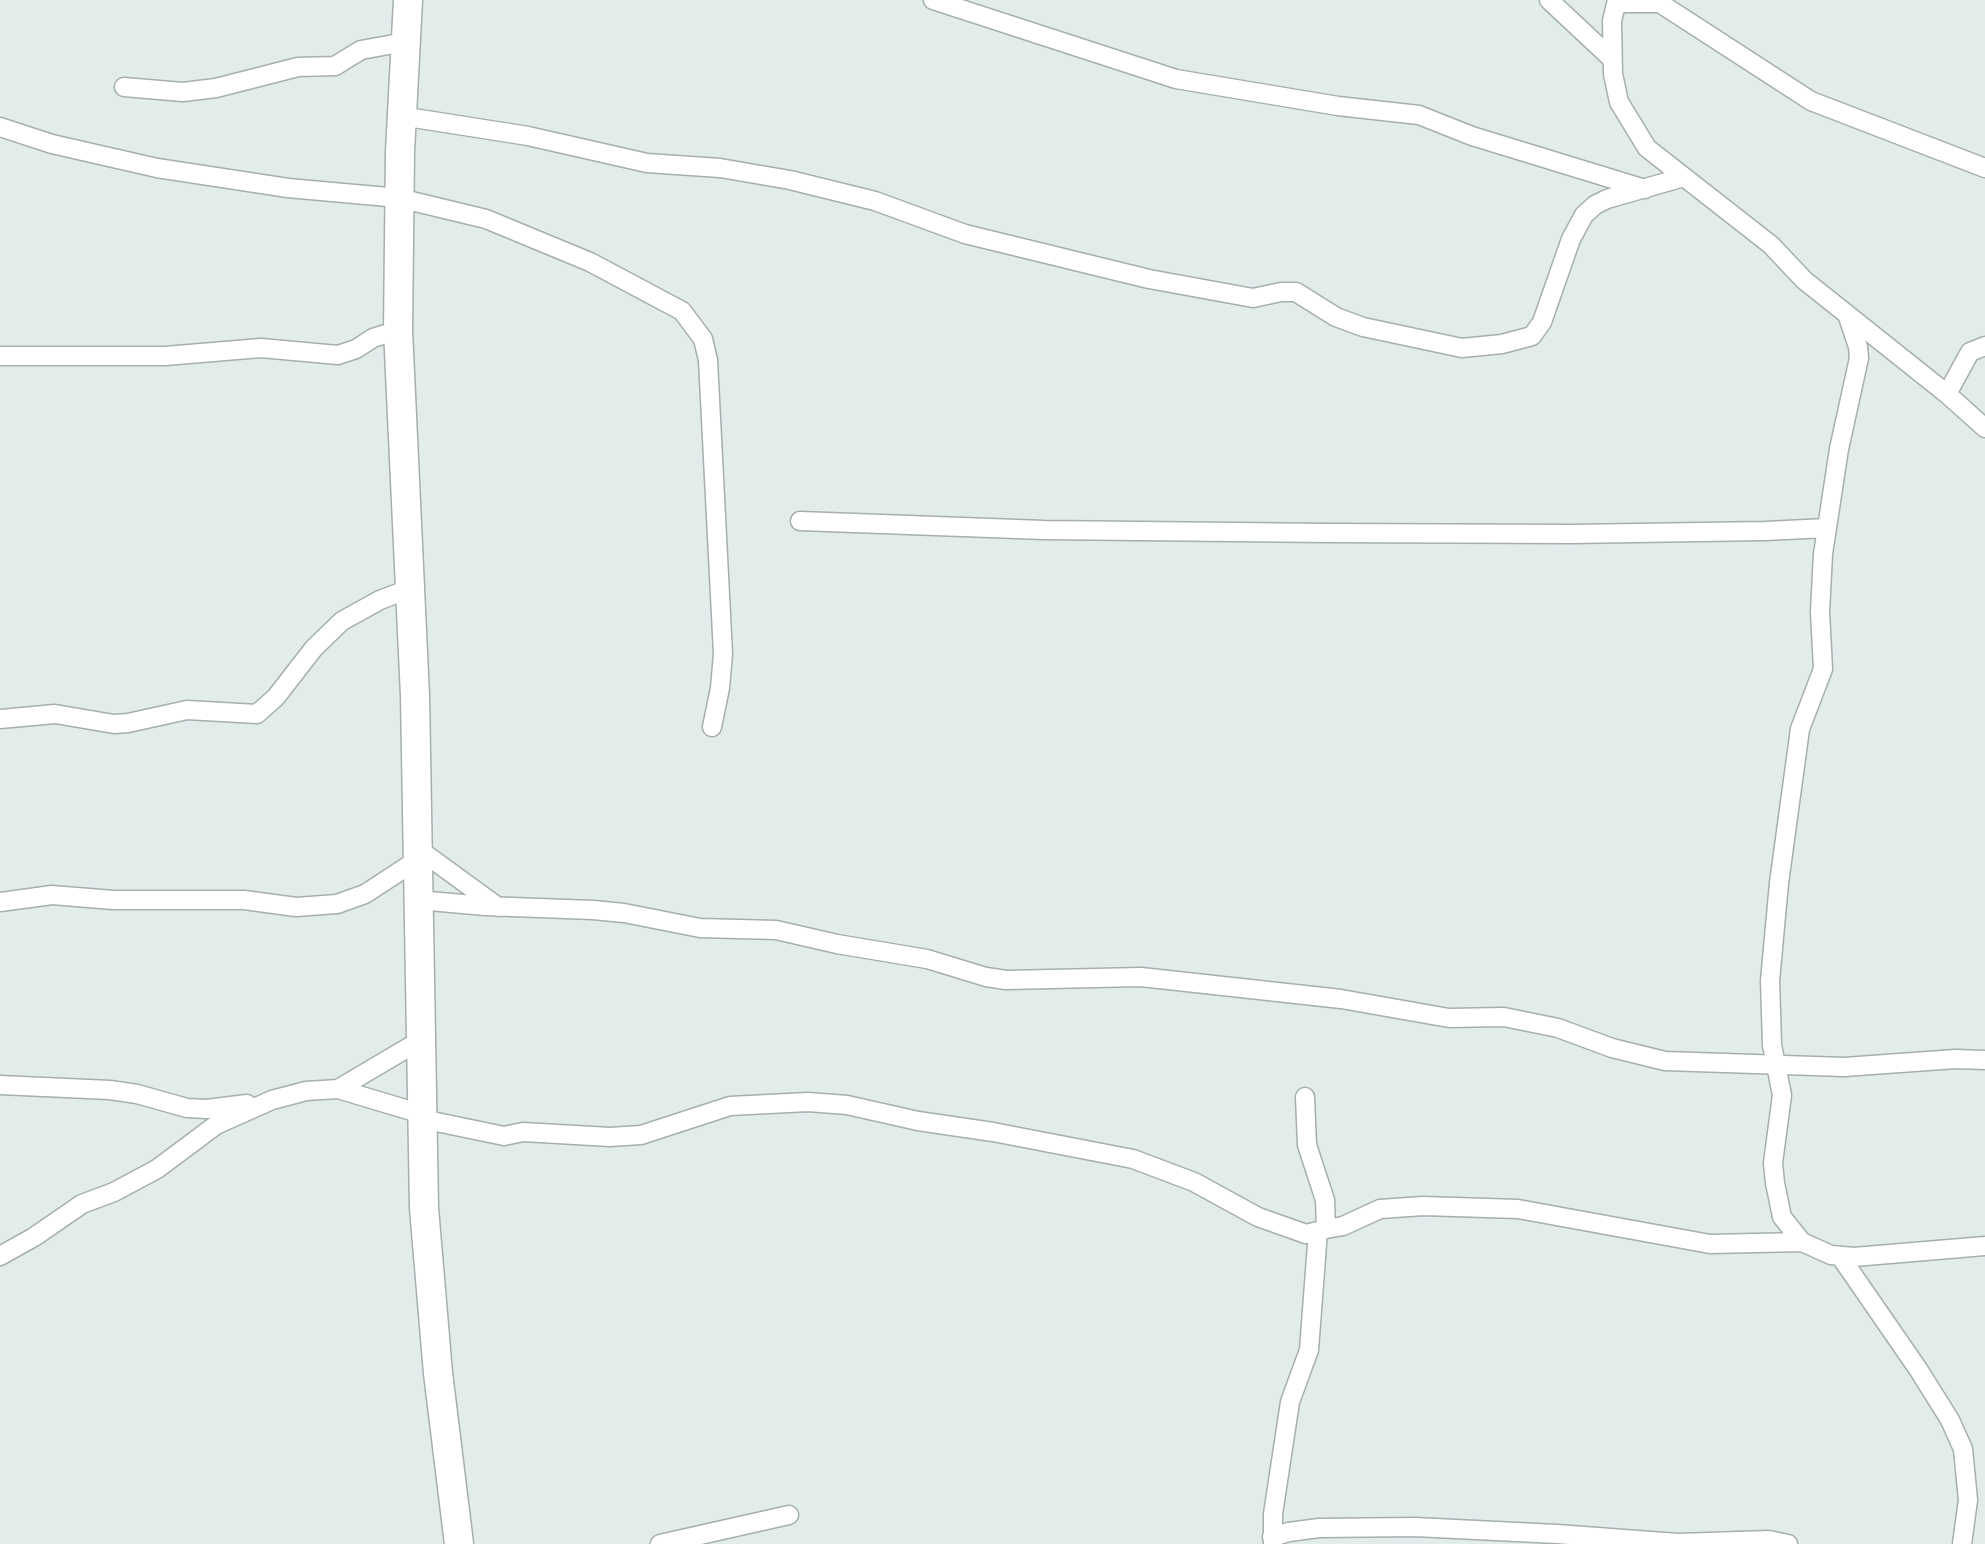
<!DOCTYPE html>
<style>
body{margin:0}
canvas{display:block;background:#e1eceb}
</style>
<canvas width="1985" height="1544"></canvas>
<script>
const context = document.querySelector('canvas').getContext('2d');
context.lineJoin = 'round';
const poly = rows => new Path2D(rows.map(r => 'M' + r).join(''));
function stroke(path, color, width, dash) { context.strokeStyle = color; context.lineWidth = width; context.lineCap = dash ? 'butt' : 'round'; context.setLineDash(dash || []); context.stroke(path); }
const street = poly([
 [933,0,1176,79,1338,106,1419,115,1472,136,1645,189],
 [1549,0,1612,59],
 [1617,0,1612,21,1613,74,1619,102,1647,148,1771,245,1804,280,1947,394,1985,428],
 [1655,0,1811,101,1985,168],
 [1617,3,1657,3],
 [124,87,183,92,216,88,298,67,335,66,361,50,405,42],
 [401,116,528,136,647,163,720,168,790,180,875,201,965,234,1149,279,1253,298,1281,292,1296,292,1336,317,1363,327,1462,348,1502,344,1532,336,1542,322,1571,239,1584,215,1595,205,1607,199,1684,177],
 [0,127,52,144,157,168,288,188,399,198,486,219,590,262,682,311,703,339,708,360,723,654,720,688,712,727],
 [1848,317,1858,347,1859,358,1839,449,1823,554,1820,612,1823,669,1800,729,1779,883,1770,981,1772,1045,1782,1095,1773,1163,1775,1183,1782,1217,1802,1242,1831,1255,1854,1257,1985,1246],
 [0,356,165,356,261,348,338,355,356,349,373,338,398,330],
 [1947,394,1970,352,1985,346],
 [800,521,1044,530,1328,533,1572,534,1765,531,1827,528],
 [0,719,55,714,114,724,128,723,187,710,257,714,276,697,314,648,342,621,380,600,409,589],
 [417,848,498,907],
 [418,900,485,906,593,910,624,913,700,928,776,930,837,944,927,959,986,977,1006,980,1141,977,1341,999,1449,1018,1504,1017,1558,1028,1612,1048,1665,1061,1844,1067,1956,1059,1985,1060],
 [0,902,52,895,113,900,244,900,296,907,337,904,365,894,417,860],
 [0,1085,110,1090,137,1094,187,1108,207,1109,247,1104],
 [338,1089,421,1040],
 [422,1119,504,1136,523,1132,610,1137,641,1135,730,1106,808,1102,847,1105,918,1121,993,1132,1133,1159,1194,1182,1258,1217,1306,1234,1326,1229,1325,1200,1307,1145,1305,1097],
 [1326,1229,1343,1226,1380,1209,1423,1206,1518,1209,1710,1244,1802,1242],
 [0,1256,34,1237,82,1204,114,1192,157,1169,216,1125,272,1100,306,1091,338,1089,422,1114],
 [1840,1256,1918,1369,1950,1420,1963,1449,1968,1500,1962,1544],
 [1272,1537,1289,1532,1319,1528,1415,1527,1557,1534,1678,1543,1769,1540,1788,1544],
 [660,1544,789,1515],
 [1273,1544,1273,1514,1290,1402,1309,1350,1318,1231]
]);
const primary = poly([
 [408,0,400,152,398,330,415,696,424,1208,438,1373,459,1544]
]);
stroke(street, '#a5afae', 21);
stroke(primary, '#a5afae', 31);
stroke(street, '#fff', 18);
stroke(primary, '#fff', 28);
</script>
